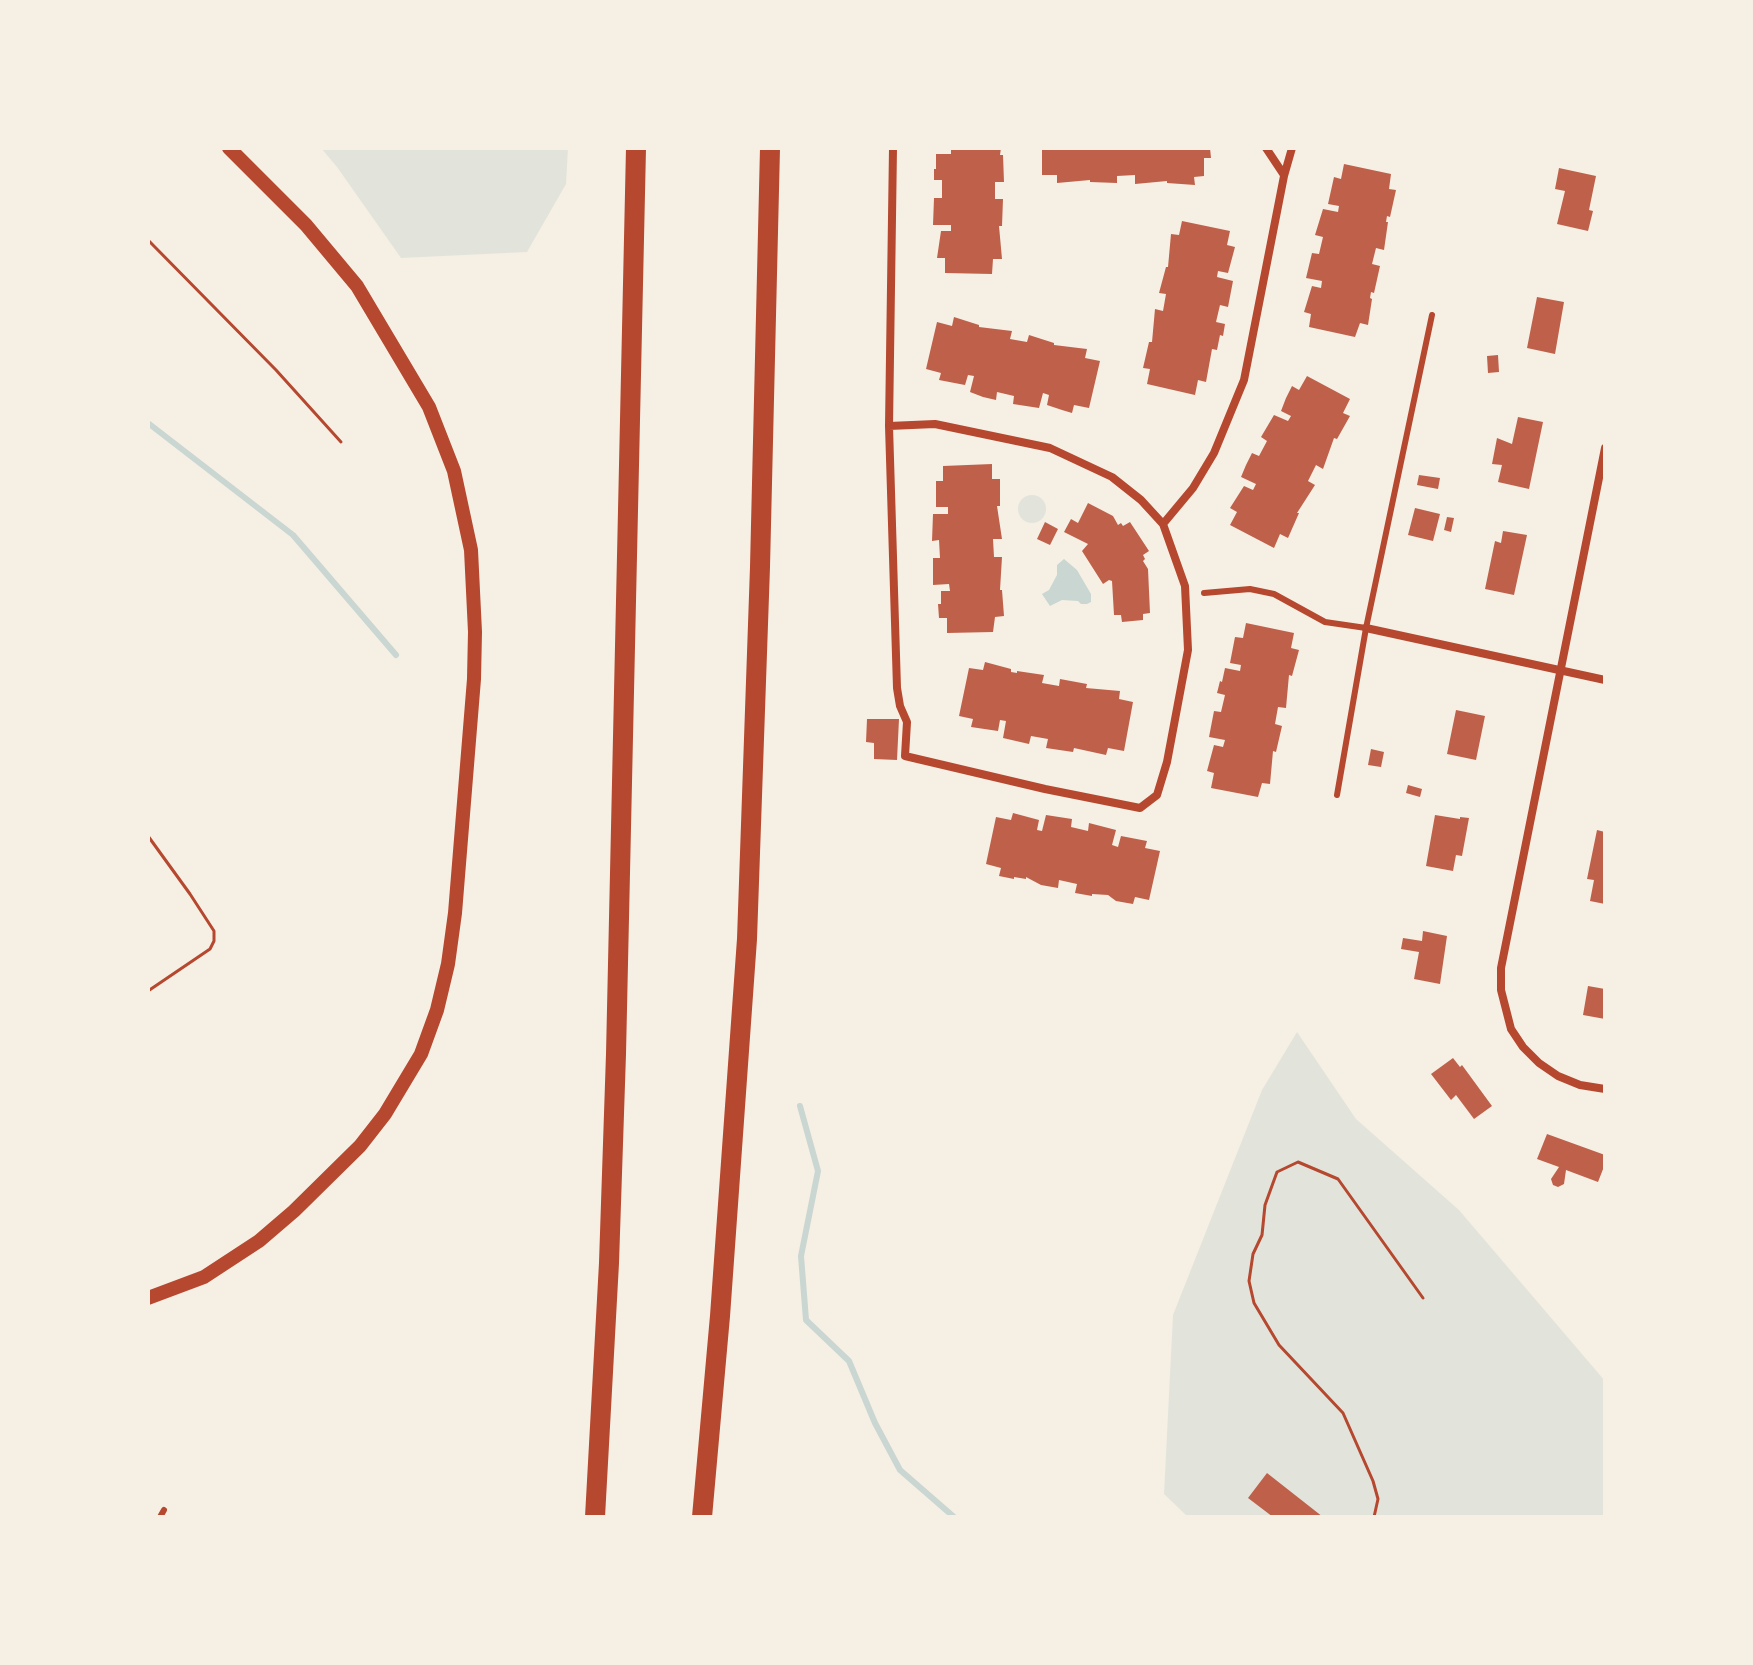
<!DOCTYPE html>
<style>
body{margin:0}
#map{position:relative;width:1753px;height:1665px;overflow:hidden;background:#f6efe4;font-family:"PT Sans Narrow",sans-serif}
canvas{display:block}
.frame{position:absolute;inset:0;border:150px solid #f6efe4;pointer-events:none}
</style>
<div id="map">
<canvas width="1753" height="1665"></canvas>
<div class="frame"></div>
</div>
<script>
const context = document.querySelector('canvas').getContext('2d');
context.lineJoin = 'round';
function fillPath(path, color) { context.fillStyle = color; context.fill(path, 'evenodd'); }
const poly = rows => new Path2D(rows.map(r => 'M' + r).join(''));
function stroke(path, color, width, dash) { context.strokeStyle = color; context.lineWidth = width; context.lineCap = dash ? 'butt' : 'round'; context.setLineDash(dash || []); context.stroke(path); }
const green = poly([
 [321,148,568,148,566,184,527,252,401,258,337,167],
 '1018 509a14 14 0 1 1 28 0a14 14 0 1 1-28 0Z',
 [1297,1032,1356,1119,1459,1210,1605,1381,1605,1517,1188,1517,1164,1494,1173,1315,1262,1090]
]);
const water = poly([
 [1064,559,1077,570,1091,594,1091,602,1087,604,1081,604,1078,601,1062,600,1050,606,1042,594,1049,590,1057,575,1057,565]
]);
const stream = poly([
 [148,423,293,535,396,655],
 [800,1106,818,1171,801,1256,806,1320,849,1361,875,1423,900,1470,954,1517]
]);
const building = poly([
 [951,148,1001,148,1000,155,1003,155,1004,182,995,182,995,199,1003,199,1002,226,999,226,1002,259,993,259,992,274,945,273,945,258,937,258,941,231,951,231,951,225,933,225,934,198,942,198,942,180,934,180,934,169,936,169,936,154,951,154],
 [1042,148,1210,148,1211,158,1204,158,1204,176,1194,177,1195,185,1167,183,1167,181,1135,184,1135,175,1117,176,1117,183,1090,182,1090,180,1057,183,1057,175,1042,175],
 [1344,164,1391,174,1389,189,1396,190,1390,217,1387,216,1386,222,1388,222,1384,250,1376,248,1372,264,1380,266,1374,293,1371,292,1370,298,1372,299,1368,325,1360,323,1355,337,1309,327,1311,314,1304,312,1312,286,1321,288,1322,281,1306,278,1312,253,1319,254,1323,237,1315,235,1323,209,1338,212,1339,206,1328,204,1334,177,1341,179],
 [1559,168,1596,176,1589,210,1593,211,1588,231,1557,224,1565,191,1555,189],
 [1182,221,1230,231,1227,245,1235,247,1228,273,1218,271,1217,277,1233,281,1228,307,1220,305,1216,322,1225,324,1223,336,1220,335,1217,350,1212,349,1206,382,1198,380,1195,395,1147,384,1150,369,1143,368,1149,342,1152,342,1155,309,1163,311,1166,294,1159,293,1166,267,1168,267,1171,234,1179,235],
 [1537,297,1564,302,1555,354,1527,348],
 [954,317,979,325,979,327,1012,331,1010,339,1027,342,1029,335,1054,343,1054,345,1087,349,1085,358,1100,361,1089,408,1074,405,1072,413,1062,410,1047,405,1049,395,1043,393,1039,408,1013,404,1014,396,997,392,996,400,983,397,970,392,974,376,968,375,965,385,939,380,941,373,926,369,937,322,952,326],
 [1498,355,1499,372,1488,373,1487,356],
 [1307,376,1350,399,1343,413,1350,416,1337,439,1334,438,1323,469,1316,465,1308,481,1315,485,1297,513,1299,513,1288,538,1280,534,1274,548,1230,525,1237,512,1230,508,1244,486,1253,490,1256,484,1241,477,1246,465,1252,453,1259,456,1267,441,1261,437,1274,415,1288,421,1291,416,1281,411,1286,398,1292,386,1299,390],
 [1518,417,1543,422,1529,489,1498,482,1502,465,1492,464,1497,438,1512,444],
 [992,464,992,479,1000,479,1000,506,997,506,1002,539,993,539,994,557,1002,557,1000,590,1002,590,1004,616,995,617,993,632,947,633,947,618,939,618,938,604,941,604,941,591,950,591,949,584,933,585,933,558,940,558,939,540,932,541,933,514,948,514,948,507,936,507,936,481,943,481,943,466],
 [1419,475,1440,478,1438,489,1417,485],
 [1088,503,1113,516,1118,525,1121,523,1123,526,1130,522,1149,551,1143,555,1145,559,1143,561,1148,569,1150,613,1143,614,1143,620,1122,622,1121,615,1114,615,1112,581,1109,580,1103,584,1082,551,1088,544,1064,532,1071,519,1078,523],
 [1415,508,1440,514,1433,541,1408,535],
 [1447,517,1454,518,1451,532,1444,530],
 [1045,522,1058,529,1050,545,1037,539],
 [1503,531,1527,535,1514,595,1485,589,1495,541,1501,543],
 [1246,623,1294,633,1291,648,1299,650,1292,676,1289,675,1286,708,1278,707,1275,724,1282,726,1276,752,1273,751,1270,784,1262,783,1258,797,1211,788,1214,773,1207,771,1214,745,1223,747,1225,740,1209,737,1214,711,1221,712,1225,695,1217,693,1220,681,1222,682,1225,668,1240,671,1241,665,1230,663,1235,637,1243,638],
 [985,662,1011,669,1011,672,1017,673,1017,671,1044,675,1042,683,1059,686,1060,679,1087,684,1086,688,1120,691,1119,699,1133,702,1124,751,1108,748,1106,755,1074,748,1073,752,1046,748,1048,739,1031,736,1029,744,1003,738,1006,721,1000,720,998,731,971,727,973,719,959,716,969,668,983,670],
 [1456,710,1485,716,1476,760,1447,754],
 [867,719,899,719,897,760,874,759,874,743,866,742],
 [1371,749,1384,752,1381,767,1368,765],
 [1408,785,1422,789,1420,797,1406,793],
 [1013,813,1039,820,1037,830,1042,831,1046,815,1072,819,1071,827,1088,831,1089,823,1116,830,1112,845,1118,847,1121,836,1147,841,1145,848,1160,851,1149,900,1135,897,1133,904,1116,901,1108,895,1092,894,1092,896,1075,893,1077,884,1059,880,1058,888,1041,885,1026,877,1026,879,1014,877,1014,879,999,876,1001,868,986,864,996,817,1011,820],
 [1435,815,1460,819,1460,817,1469,818,1462,856,1456,855,1453,871,1426,866],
 [1597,830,1605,832,1605,904,1590,901,1594,880,1587,879],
 [1423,931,1447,936,1440,984,1414,979,1419,952,1401,949,1403,938,1422,941],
 [1588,986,1605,989,1605,1019,1583,1015],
 [1453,1058,1460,1067,1462,1065,1492,1106,1474,1119,1456,1095,1451,1100,1431,1074],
 [1547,1134,1605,1155,1605,1164,1598,1182,1566,1170,1564,1184,1558,1187,1553,1185,1551,1179,1559,1167,1537,1159],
 [1267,1473,1323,1517,1273,1517,1248,1498]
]);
const path = poly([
 [148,240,276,370,341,442],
 [148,836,190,894,214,931,214,941,210,949,148,991],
 [1374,1517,1378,1499,1373,1481,1343,1413,1279,1345,1254,1303,1249,1281,1253,1254,1262,1235,1265,1205,1277,1172,1298,1162,1338,1179,1423,1298]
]);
const service = poly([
 [1204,593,1250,589,1274,594,1325,622,1366,628],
 [1337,795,1366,628,1432,315],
 [160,1517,164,1510]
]);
const minor = poly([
 [1266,148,1284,175],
 [889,426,893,148],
 [1605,448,1501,968,1501,990,1511,1029,1523,1047,1539,1063,1558,1076,1580,1085,1605,1089],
 [1163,524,1141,500,1112,477,1050,448,935,424,889,426,897,688,900,706,907,722,905,756,1045,789,1140,808,1157,795,1167,762,1188,650,1185,586,1163,524,1193,488,1214,453,1244,380,1284,176,1292,148],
 [1366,628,1605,680]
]);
const tertiary = poly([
 [148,1298,204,1277,259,1241,294,1211,360,1146,385,1114,421,1054,437,1010,448,964,455,913,474,679,475,632,471,550,454,471,429,407,357,286,306,225,229,148]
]);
const motorway = poly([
 [595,1517,609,1263,616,1054,636,148],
 [702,1517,720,1316,747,939,760,567,770,148]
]);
fillPath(green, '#e2e4dc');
fillPath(water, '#c9d6d2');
stroke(stream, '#c9d6d2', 6);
fillPath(building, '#bf614a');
stroke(path, '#b5482f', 3);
stroke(service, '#b5482f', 6);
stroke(minor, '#b5482f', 8);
stroke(tertiary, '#b5482f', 14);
stroke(motorway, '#b5482f', 20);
</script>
